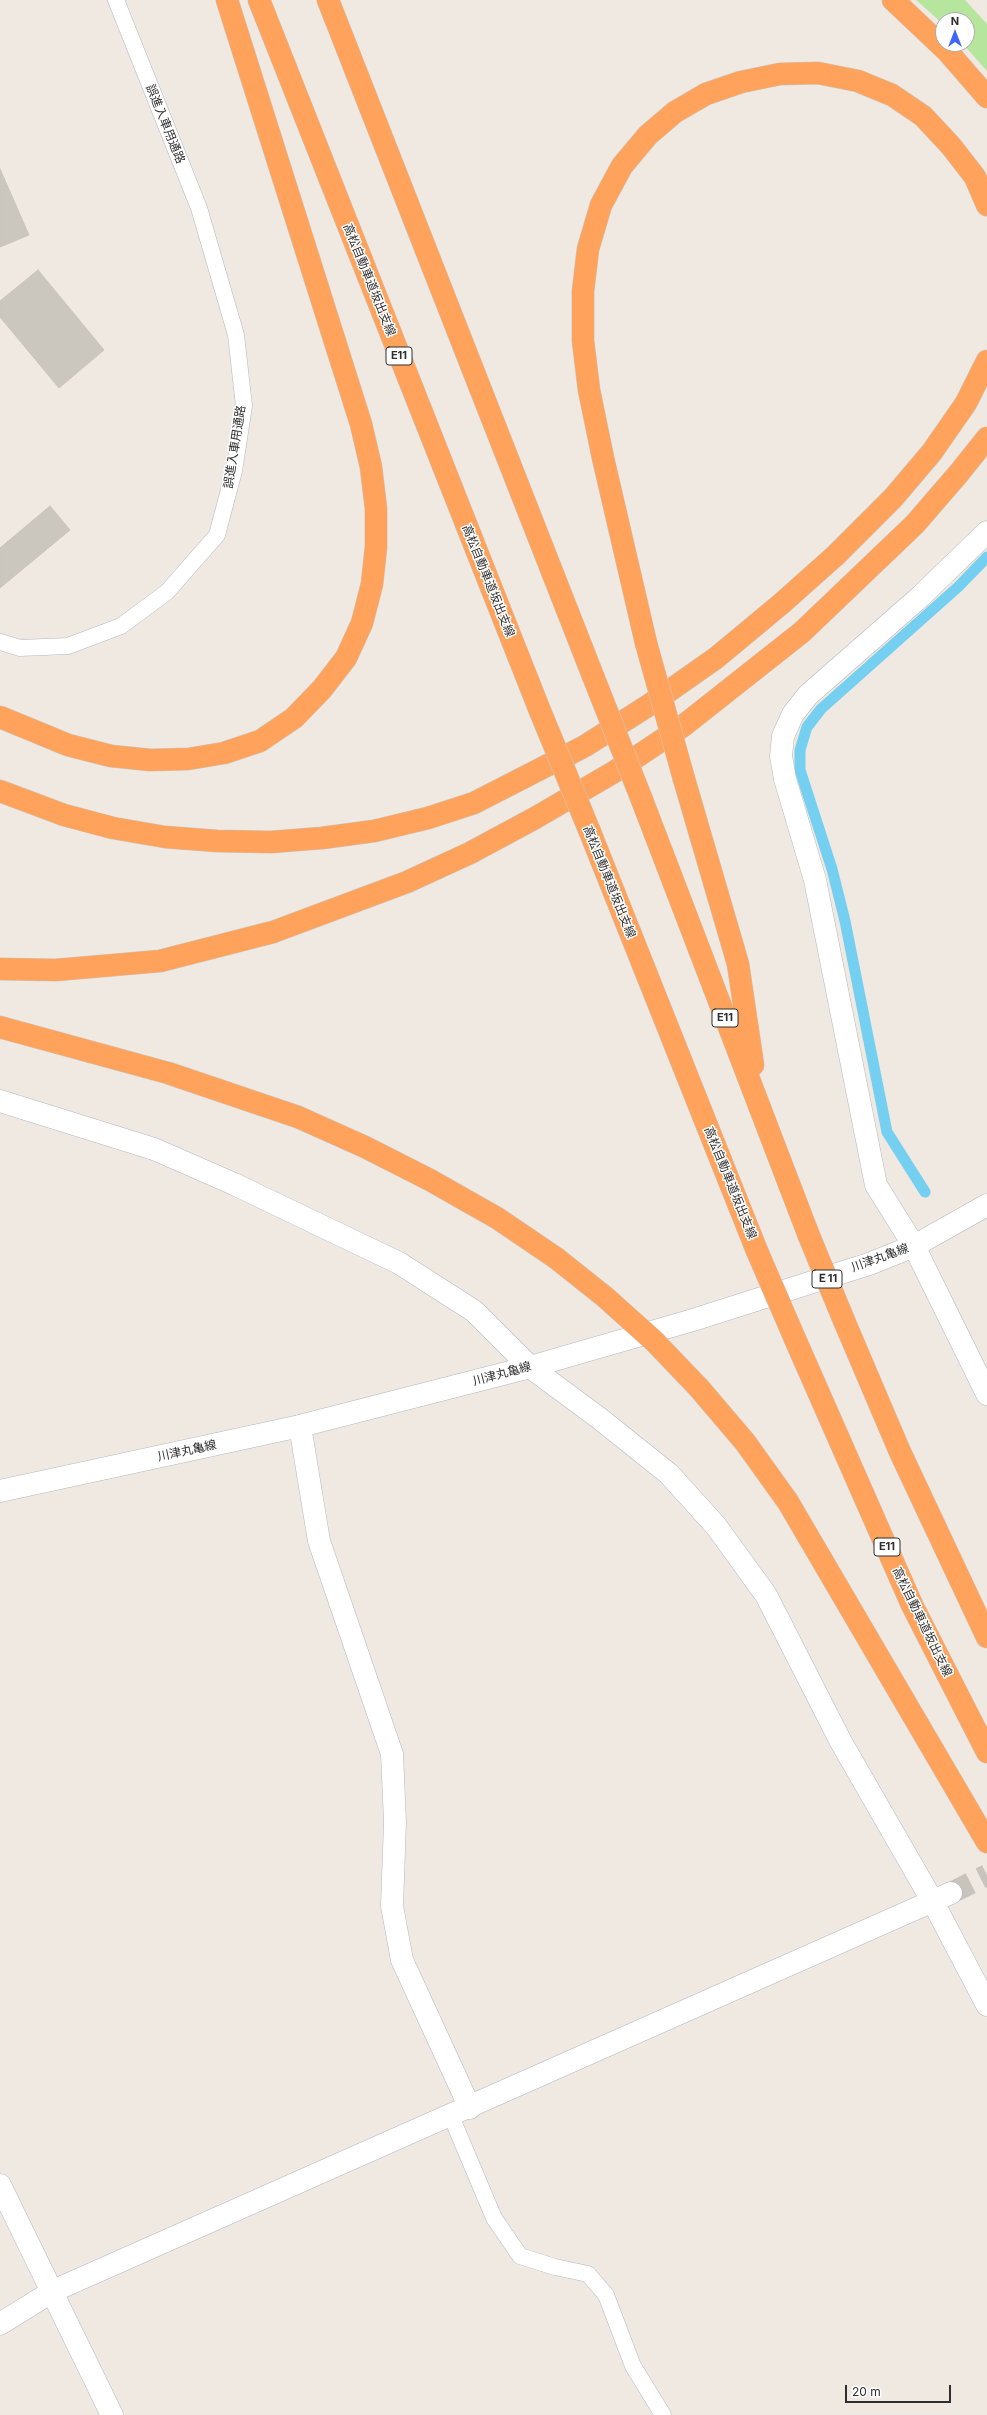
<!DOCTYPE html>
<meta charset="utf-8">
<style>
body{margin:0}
#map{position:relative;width:987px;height:2415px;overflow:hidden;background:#efe9e1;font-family:Inter,sans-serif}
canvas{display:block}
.north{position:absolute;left:935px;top:12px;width:40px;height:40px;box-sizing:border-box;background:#fff;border:1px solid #ababab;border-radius:50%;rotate:0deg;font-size:11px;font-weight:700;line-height:16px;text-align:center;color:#2e2e2e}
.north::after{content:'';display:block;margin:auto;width:14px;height:18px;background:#4264fb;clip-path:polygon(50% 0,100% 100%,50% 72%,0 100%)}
.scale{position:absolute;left:845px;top:2385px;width:106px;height:18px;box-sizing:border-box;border:2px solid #2e2e2e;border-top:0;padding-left:5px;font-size:12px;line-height:14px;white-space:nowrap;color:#2e2e2e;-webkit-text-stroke:3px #fff;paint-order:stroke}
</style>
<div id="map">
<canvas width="987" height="2415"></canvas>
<div class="north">N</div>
<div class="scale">20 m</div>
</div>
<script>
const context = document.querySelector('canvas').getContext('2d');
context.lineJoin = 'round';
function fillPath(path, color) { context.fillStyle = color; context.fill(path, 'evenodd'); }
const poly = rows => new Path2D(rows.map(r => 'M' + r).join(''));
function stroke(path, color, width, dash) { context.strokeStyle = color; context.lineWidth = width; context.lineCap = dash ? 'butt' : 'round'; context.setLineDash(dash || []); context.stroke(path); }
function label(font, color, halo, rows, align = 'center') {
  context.font = font + ' Inter,"Noto Sans JP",sans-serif'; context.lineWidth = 3; context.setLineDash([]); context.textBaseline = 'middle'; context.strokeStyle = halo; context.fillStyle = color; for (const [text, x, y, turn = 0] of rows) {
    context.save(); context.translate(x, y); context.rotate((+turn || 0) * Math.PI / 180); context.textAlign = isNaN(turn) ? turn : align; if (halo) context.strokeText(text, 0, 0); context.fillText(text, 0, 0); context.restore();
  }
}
const green = poly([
 [916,0,965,0,987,24,987,71,963,44,967,44,967,20,943,20,943,24]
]);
const stream = poly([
 [925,1192,887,1132,845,921,832,869,800,770,800,750,807,727,821,709,958,587,987,557]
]);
const building = poly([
 [0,169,29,235,0,247,0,169],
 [38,270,104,350,59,388,0,317,0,301,38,270],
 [50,506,70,530,0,588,0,548,50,506]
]);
const minorTunnel = poly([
 [951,1893,987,1875]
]);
const service = poly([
 [0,642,20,648,68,646,121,626,167,592,217,535,234,471,244,406,236,335,199,208,116,0],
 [451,2116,494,2218,520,2256,555,2267,588,2274,606,2295,633,2366,663,2415]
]);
const minor = poly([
 [0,1101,154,1149,234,1184,399,1263,474,1311,530,1367,599,1418,669,1474,716,1526,766,1595,841,1742,933,1902,987,2005],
 [914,1246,876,1185,815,880,785,779,781,756,783,736,793,714,808,695,921,596,987,532],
 [300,1426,319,1541,392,1754,395,1822,392,1906,402,1960,470,2108],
 [0,2185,112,2415],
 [0,2324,53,2291,951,1893]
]);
const tertiary = poly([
 [914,1246,987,1394]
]);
const secondary = poly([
 [0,1491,300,1426,530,1367,693,1320,869,1264,914,1246,987,1205]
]);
const motorway = poly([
 [259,0,540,711],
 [328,0,593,676],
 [893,0,947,51,987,97],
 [646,643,603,458,589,390,583,341,583,291,588,249,601,205,622,166,648,135,675,112,706,94,741,82,780,74,818,73,858,81,892,95,923,116,951,146,975,177,987,205],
 [0,717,68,745,111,756,150,760,188,759,224,753,260,741,294,718,322,689,346,658,362,623,372,584,376,547,376,509,371,467,361,424,227,0],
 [684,779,738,964,753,1065],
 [0,791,64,815,113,828,165,837,217,841,271,842,322,838,374,831,428,818,474,803,585,746,649,705,716,658,781,604,836,555,893,498,932,452,966,403,987,361],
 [642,800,809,1236],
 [590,832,757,1251],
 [0,969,56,970,160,961,273,932,407,882,470,853,535,818,614,772,683,726,802,632,915,524,959,473,987,438],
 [0,1027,168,1073,298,1117,365,1147,430,1180,497,1218,556,1258],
 [845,1323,900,1452,987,1637],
 [795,1339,912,1605,987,1752],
 [699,1388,745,1442,788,1502,987,1842]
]);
const motorwayBridge = poly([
 [646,643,684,779],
 [593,676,642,800],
 [540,711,590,832],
 [809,1236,845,1323],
 [757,1251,795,1339],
 [556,1258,605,1297,654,1341,699,1388]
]);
const shields = [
 [399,356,26],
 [725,1018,26],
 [827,1279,30],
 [887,1547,26]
];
const shieldNames = [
 ["E11",399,356],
 ["E11",725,1018],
 ["Ｅ11",827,1279],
 ["E11",887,1547]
];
const streetNames = [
 ["誤進入車用通路",165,124,68],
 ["高松自動車道坂出支線",369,280,68],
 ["誤進入車用通路",235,447,-81],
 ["高松自動車道坂出支線",488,581,68],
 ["高松自動車道坂出支線",609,882,68],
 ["高松自動車道坂出支線",730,1183,68],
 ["川津丸亀線",880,1258,-20],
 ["川津丸亀線",502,1374,-15],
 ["川津丸亀線",187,1451,-12],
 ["高松自動車道坂出支線",922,1622,64]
];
fillPath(green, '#b6e59e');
stroke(stream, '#75cff0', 11);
fillPath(building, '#cbc7bf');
stroke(building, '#cbc5ba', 1);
stroke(minorTunnel, '#c8c4bd', 22, [22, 11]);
stroke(service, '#b4b7c1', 17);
stroke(minor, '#b4b7c1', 23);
stroke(tertiary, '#b4b7c1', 23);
stroke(secondary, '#b4b7c1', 23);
stroke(motorway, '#c9c9c9', 23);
stroke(service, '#fff', 16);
stroke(minor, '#fff', 22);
stroke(tertiary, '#fff', 22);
stroke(secondary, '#fff', 22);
stroke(motorway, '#ffa35c', 22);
stroke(motorwayBridge, '#c9c9c9', 23, []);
stroke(motorwayBridge, '#ffa35c', 22);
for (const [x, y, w] of shields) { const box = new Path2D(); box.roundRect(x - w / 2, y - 9, w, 18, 3); context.fillStyle = '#fff'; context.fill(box); stroke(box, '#2e2e2e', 1); }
label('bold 11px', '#2e2e2e', null, shieldNames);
label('12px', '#2e2e2e', '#fff', streetNames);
</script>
